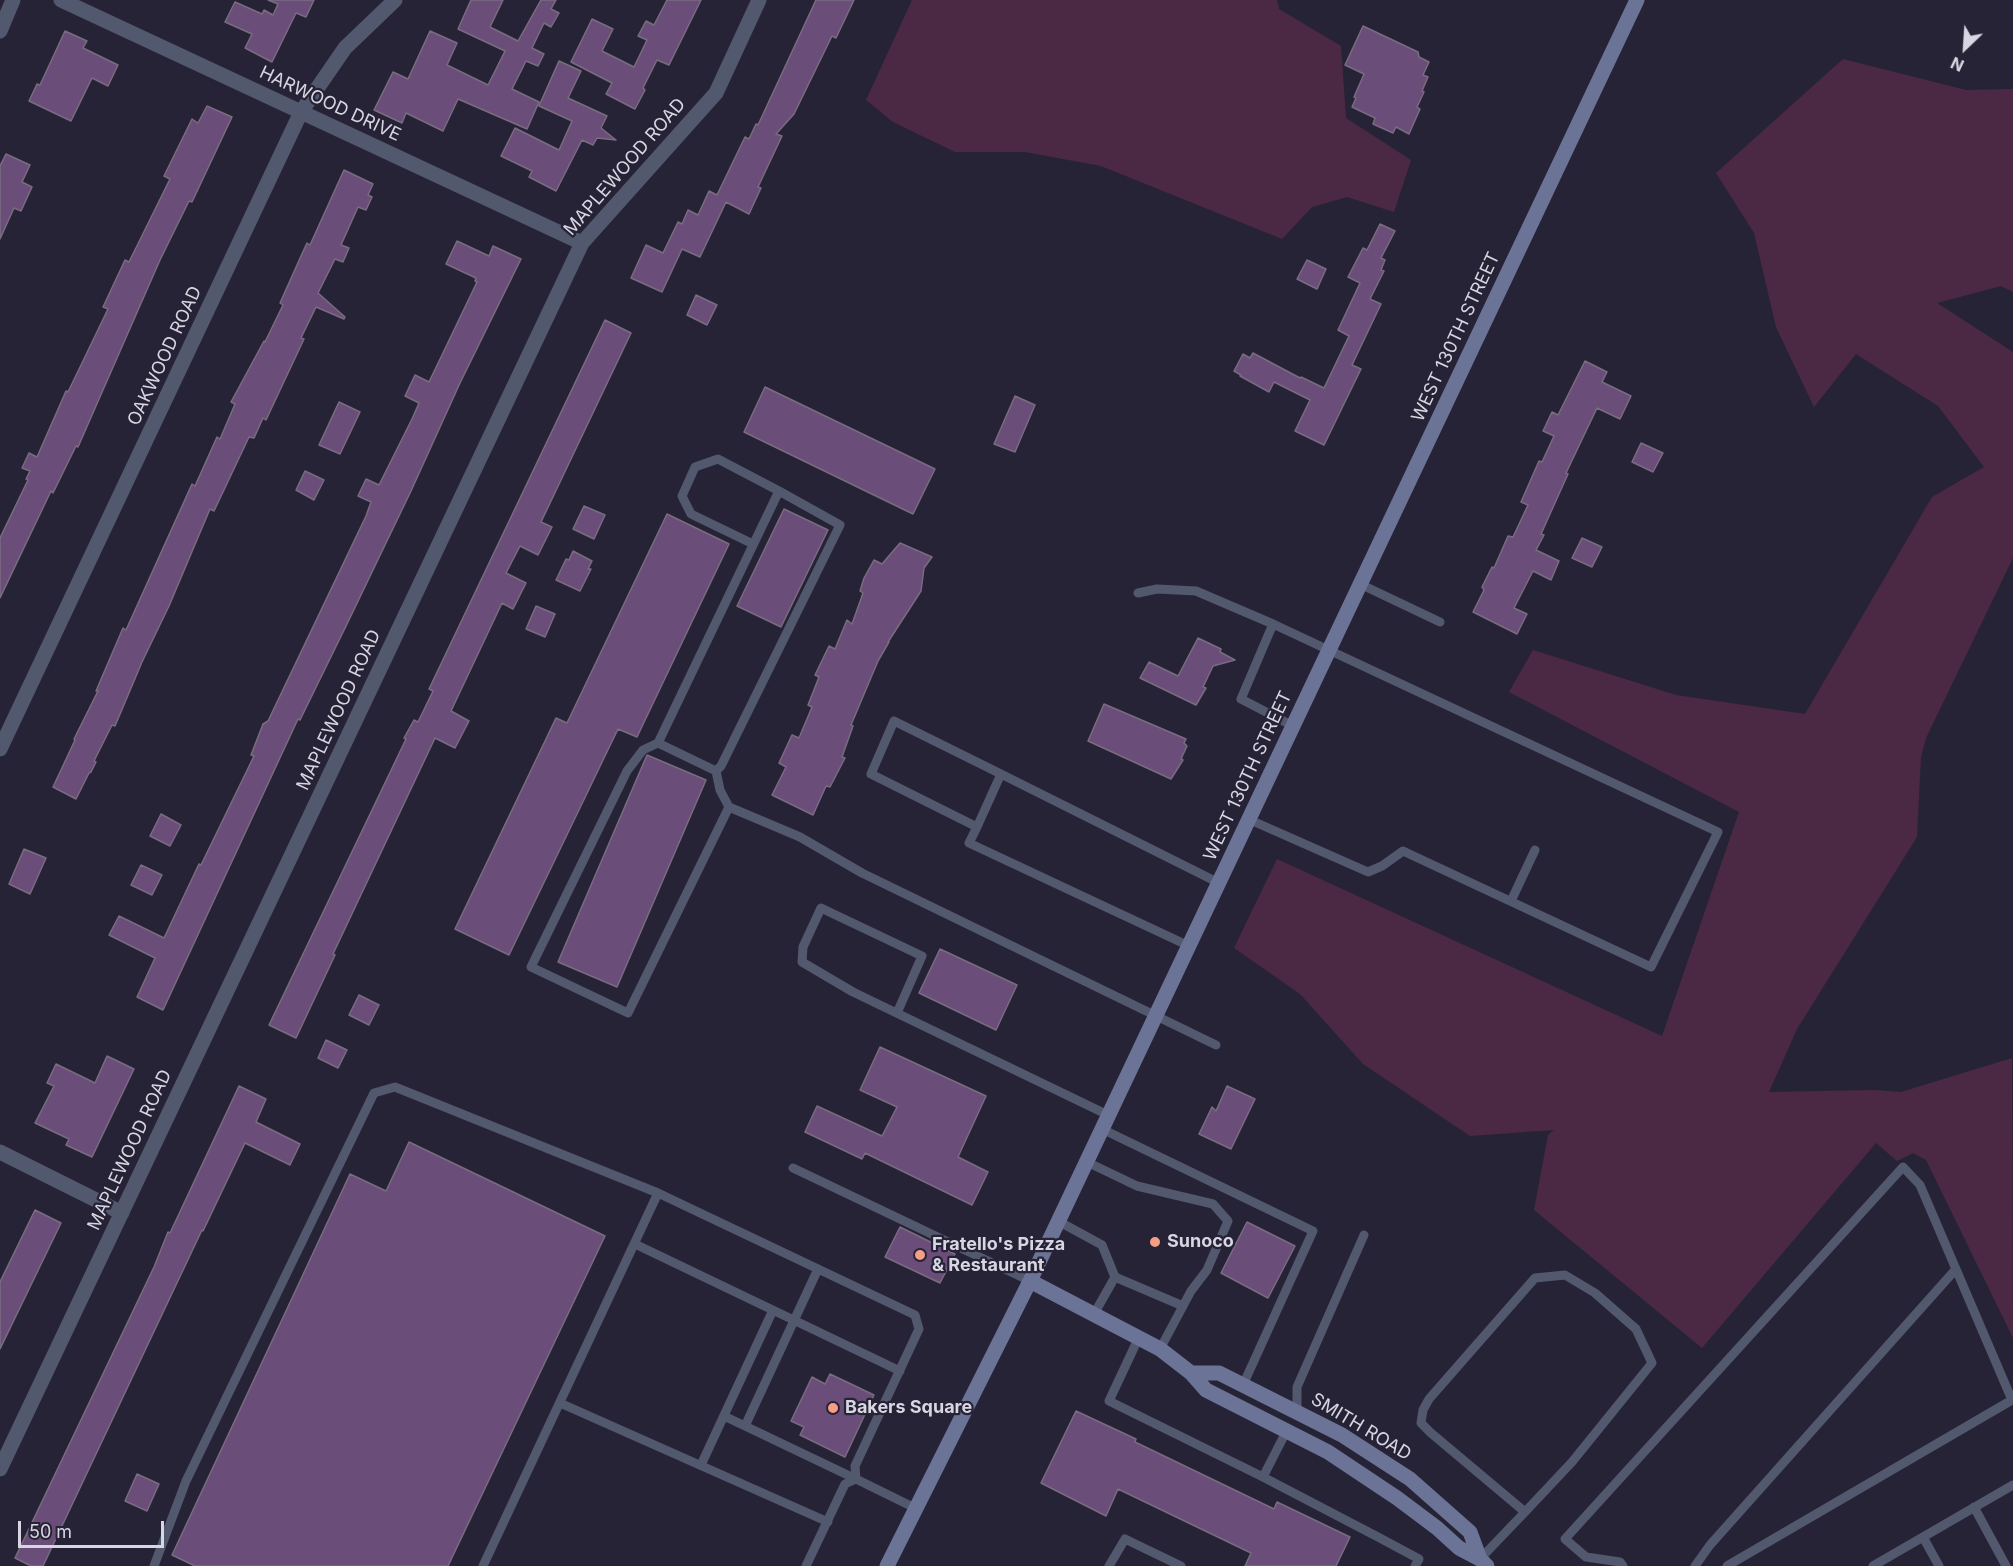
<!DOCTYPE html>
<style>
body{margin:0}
#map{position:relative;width:2013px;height:1566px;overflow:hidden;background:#272336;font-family:Inter,sans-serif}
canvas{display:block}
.north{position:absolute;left:1935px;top:18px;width:60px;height:60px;-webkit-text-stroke:4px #272336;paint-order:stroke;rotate:205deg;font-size:16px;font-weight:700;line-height:24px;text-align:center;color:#d8d6e2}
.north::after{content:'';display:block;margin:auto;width:21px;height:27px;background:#d8d6e2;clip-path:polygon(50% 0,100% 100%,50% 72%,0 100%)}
.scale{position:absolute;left:18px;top:1521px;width:146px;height:27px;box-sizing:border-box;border:3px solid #d8d6e2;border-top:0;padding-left:8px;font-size:18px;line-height:21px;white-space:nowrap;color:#d8d6e2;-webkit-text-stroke:4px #272336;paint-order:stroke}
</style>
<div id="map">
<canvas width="2013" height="1566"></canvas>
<div class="north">N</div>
<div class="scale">50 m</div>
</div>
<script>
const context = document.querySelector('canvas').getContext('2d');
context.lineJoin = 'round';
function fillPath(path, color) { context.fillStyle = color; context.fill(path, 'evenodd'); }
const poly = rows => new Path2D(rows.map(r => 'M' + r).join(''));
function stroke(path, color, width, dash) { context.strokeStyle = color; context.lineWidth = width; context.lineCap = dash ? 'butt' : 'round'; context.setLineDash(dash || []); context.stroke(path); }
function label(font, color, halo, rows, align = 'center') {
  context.font = font + ' Inter,sans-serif'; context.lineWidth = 4.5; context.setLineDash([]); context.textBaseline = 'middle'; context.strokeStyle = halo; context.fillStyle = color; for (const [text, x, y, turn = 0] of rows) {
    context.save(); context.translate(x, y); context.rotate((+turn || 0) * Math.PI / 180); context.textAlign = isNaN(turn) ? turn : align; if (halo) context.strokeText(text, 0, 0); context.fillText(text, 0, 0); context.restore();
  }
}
const green = poly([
 [912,0,1277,0,1279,9,1341,46,1346,118,1411,160,1394,212,1347,197,1312,207,1282,239,1101,166,1025,152,955,152,893,122,866,100],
 [1843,59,1966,90,2013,89,2013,292,2001,286,1937,303,2013,352,2013,558,1926,738,1921,757,1917,837,1797,1029,1769,1092,1874,1090,1901,1092,2012,1058,2013,1338,1926,1160,1913,1153,1897,1161,1876,1143,1702,1348,1534,1210,1548,1135,1554,1130,1470,1136,1363,1064,1300,994,1234,948,1277,859,1662,1036,1739,812,1509,692,1533,650,1676,695,1805,714,1932,497,1984,467,1938,406,1856,354,1814,407,1776,327,1754,233,1716,173]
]);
const building = poly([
 [268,0,314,0,306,17,296,13,272,62,245,48,252,34,225,22,235,2,262,14,264,10,273,15,278,4,268,0],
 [471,0,503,0,490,27,518,41,541,0,556,0,551,9,559,13,551,27,544,23,532,48,544,54,538,66,526,61,512,89,539,102,527,129,458,99,443,131,406,113,402,123,374,110,393,72,408,79,430,31,457,43,447,65,488,85,505,51,458,29,471,0],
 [667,0,701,0,669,65,657,60,643,88,645,90,635,109,606,94,612,83,571,62,592,19,613,29,602,51,634,67,647,40,638,36,646,21,654,25,667,0],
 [816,0,854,0,836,38,832,36,794,114,776,134,782,136,758,187,761,188,749,214,726,202,700,257,682,249,662,292,631,278,646,245,663,253,678,222,682,224,688,210,698,215,709,191,717,195,745,137,749,139,756,124,758,125,816,0],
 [1363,26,1418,52,1419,57,1429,62,1423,75,1428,77,1422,91,1424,92,1417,107,1420,109,1409,134,1396,127,1393,133,1373,124,1375,118,1352,107,1356,98,1354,97,1364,74,1345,65,1363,26],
 [65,31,87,41,83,48,118,65,108,86,92,78,71,121,29,101,37,84,40,85,65,31],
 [559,61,581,71,568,98,607,116,601,128,616,140,597,138,593,145,582,140,556,191,529,177,532,171,501,156,515,128,559,150,572,121,539,106,559,61],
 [207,106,232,117,192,202,189,201,160,260,78,447,76,446,53,493,51,491,0,598,0,538,28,480,26,479,30,471,22,468,29,453,37,457,66,391,68,392,108,309,103,307,125,260,129,262,170,179,164,176,192,119,198,123,207,106],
 [6,154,30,165,22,182,32,187,21,211,14,208,0,239,0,166,6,154],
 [344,170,373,184,368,195,372,197,366,210,358,207,341,245,349,248,343,262,335,259,318,293,345,317,344,319,316,307,301,338,304,339,266,420,263,418,254,438,249,437,214,511,210,509,169,606,142,662,115,726,112,725,94,761,96,762,91,772,89,773,76,799,53,787,75,740,74,739,98,691,96,691,123,628,126,630,192,484,195,486,217,437,220,439,235,404,231,402,264,341,265,342,283,305,280,303,301,256,307,243,310,245,344,170],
 [1380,224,1395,231,1381,258,1385,260,1381,270,1384,271,1370,299,1381,304,1352,365,1361,369,1324,445,1295,431,1310,400,1274,382,1269,392,1240,376,1241,375,1234,371,1243,354,1250,358,1253,353,1300,378,1301,377,1324,388,1349,336,1338,330,1360,283,1348,277,1363,248,1367,250,1380,224],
 [457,241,489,256,493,246,521,259,460,383,411,491,347,624,300,720,298,719,163,1010,137,997,155,958,109,935,119,916,164,938,199,864,201,865,254,756,251,755,263,724,268,721,366,516,371,502,358,496,366,479,379,485,412,419,419,403,405,396,415,375,429,382,477,282,475,281,476,278,446,264,457,241],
 [1307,260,1326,269,1317,289,1297,279,1307,260],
 [696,295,717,305,707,325,687,315,696,295],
 [605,320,631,333,541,522,552,527,538,555,520,546,506,573,526,583,513,609,502,603,451,711,469,721,455,748,435,738,333,954,335,955,296,1038,269,1025,361,833,406,739,404,738,414,720,418,722,433,691,429,689,605,320],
 [1585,361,1607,372,1602,382,1631,396,1620,419,1597,408,1566,473,1568,474,1541,534,1544,535,1536,550,1559,561,1551,580,1533,571,1514,608,1527,614,1517,634,1473,612,1484,590,1482,587,1492,567,1494,568,1508,536,1513,537,1528,505,1521,502,1539,461,1542,462,1554,436,1543,431,1552,412,1558,415,1585,361],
 [765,387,935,469,913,514,744,432,765,387],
 [1015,396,1035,405,1015,452,994,444,1015,396],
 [339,402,360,412,340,454,319,445,339,402],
 [1641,443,1663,453,1653,472,1632,462,1641,443],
 [305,471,324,480,314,500,296,490,305,471],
 [584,506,605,515,594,539,573,529,584,506],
 [784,509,828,530,781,627,737,606,784,509],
 [667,514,729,544,637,737,618,729,509,955,455,929,556,718,567,723,667,514],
 [1582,538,1602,547,1592,567,1572,558,1582,538],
 [900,543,932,557,924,568,921,591,888,642,889,642,878,661,851,725,853,726,842,757,845,758,830,787,826,786,813,815,772,795,786,767,779,763,792,735,799,738,812,707,808,705,819,677,815,675,829,646,835,649,847,620,852,624,863,593,860,591,864,578,874,560,882,564,900,543],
 [573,551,592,561,588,569,591,569,580,591,556,580,566,559,569,560,573,551],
 [536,606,555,614,545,637,526,629,536,606],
 [1198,638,1221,649,1220,652,1235,660,1213,666,1203,687,1206,688,1196,705,1140,678,1149,662,1178,676,1198,638],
 [1104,704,1186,739,1184,743,1187,746,1181,759,1183,760,1171,779,1088,741,1104,704],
 [647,755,706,780,617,987,558,962,647,755],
 [161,814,181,825,170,846,150,836,161,814],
 [24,849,46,858,30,894,9,884,24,849],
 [141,865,162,875,152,895,131,885,141,865],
 [940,949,1017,985,996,1030,919,993,940,949],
 [359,995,379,1005,369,1025,349,1015,359,995],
 [326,1040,347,1050,338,1068,318,1058,326,1040],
 [880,1047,986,1096,958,1157,988,1172,972,1205,865,1153,862,1159,805,1132,817,1106,882,1136,897,1107,860,1090,880,1047],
 [107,1056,134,1069,92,1157,66,1145,69,1139,35,1123,54,1086,47,1083,56,1064,95,1083,107,1056],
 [239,1086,266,1099,256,1122,300,1144,290,1165,245,1143,203,1231,202,1230,43,1566,31,1566,15,1558,154,1267,168,1232,170,1233,239,1086],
 [1227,1086,1255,1099,1231,1149,1199,1134,1212,1107,1216,1111,1227,1086],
 [409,1142,605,1236,448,1566,195,1566,172,1555,350,1174,386,1191,409,1142],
 [35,1210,61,1223,0,1349,0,1282,35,1210],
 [1247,1222,1295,1246,1268,1298,1221,1273,1247,1222],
 [900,1227,955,1254,940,1283,885,1257,900,1227],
 [830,1374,874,1395,845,1457,800,1435,804,1427,791,1421,812,1377,825,1384,830,1374],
 [1076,1411,1136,1439,1135,1442,1274,1509,1277,1502,1350,1537,1336,1566,1245,1566,1251,1553,1118,1489,1106,1516,1041,1483,1076,1411],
 [137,1474,159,1484,147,1511,125,1501,137,1474]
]);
const lane = poly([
 [753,544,691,514,682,496,695,467,718,459,779,491],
 [1360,584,1440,622],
 [1138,593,1157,589,1196,591,1273,624],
 [658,743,716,771],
 [1001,774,977,827,871,774,894,721,1001,774,1219,883],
 [729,807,720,790,716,771,721,766,840,525,779,491,658,743,643,750,627,771,531,967,628,1013,729,807,800,837,862,873,1216,1045],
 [1248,819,1368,872,1382,866,1403,851,1651,967,1718,832,1273,624,1241,699,1293,726],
 [977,827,969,843,1189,946],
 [1511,901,1535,850],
 [897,1013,922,956,821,908,803,947,802,962,853,992,1108,1115],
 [1102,1129,1313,1231,1243,1385],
 [1087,1162,1137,1186,1213,1204,1228,1221,1207,1270,1191,1291,1160,1349],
 [793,1168,1030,1281],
 [1058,1221,1102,1245,1115,1277],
 [635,1244,900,1371],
 [1094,1314,1115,1277,1183,1306],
 [1139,1337,1109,1401,1263,1477,1378,1537,1419,1559,1415,1566],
 [560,1403,828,1522],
 [1297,1411,1297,1387,1364,1235],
 [724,1416,745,1426],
 [701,1465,773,1310],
 [1263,1477,1287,1430],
 [1974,1507,2006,1566],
 [1923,1537,1939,1566],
 [1480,1559,1525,1512,1572,1462,1652,1363,1636,1329,1595,1293,1565,1275,1535,1278,1429,1399,1423,1410,1421,1423,1431,1433,1525,1512],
 [154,1566,186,1481,374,1093,395,1087,658,1193],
 [483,1566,658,1193,915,1315,919,1329,855,1466,856,1479,915,1508],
 [806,1566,845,1484,856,1479,745,1426,818,1269],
 [1109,1566,1125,1539,1181,1566],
 [1623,1566,1620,1562,1586,1557,1565,1539,1903,1167,1920,1185,2012,1400,1727,1566],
 [1695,1566,1710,1545,1956,1269],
 [1873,1566,2013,1485]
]);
const street = poly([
 [61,0,582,243],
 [0,31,13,0],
 [0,749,301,112,345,48,395,0],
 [0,1152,122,1213],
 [0,1469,582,243,716,93,759,0]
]);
const secondary = poly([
 [1030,1281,1160,1349,1191,1373,1206,1390,1328,1452,1397,1498,1437,1528,1459,1548,1480,1559,1487,1566],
 [1191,1373,1219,1373,1342,1435,1410,1479,1470,1532,1480,1559],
 [887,1566,1030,1281,1637,0]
]);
const markers = [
 [1155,1242,6,"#f49e86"],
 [920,1255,6,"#f49e86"],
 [833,1408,6,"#f49e86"]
];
const streetNames = [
 ["HARWOOD DRIVE",330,104,25],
 ["MAPLEWOOD ROAD",625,167,-49],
 ["WEST 130TH STREET",1456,337,-65],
 ["OAKWOOD ROAD",165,356,-65],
 ["MAPLEWOOD ROAD",339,710,-65],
 ["WEST 130TH STREET",1248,776,-65],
 ["MAPLEWOOD ROAD",130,1150,-65],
 ["SMITH ROAD",1361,1427,31]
];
const poiNames = [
 ["Sunoco",1167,1242],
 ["Fratello's Pizza",932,1245],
 ["& Restaurant",932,1266],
 ["Bakers Square",845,1408]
];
fillPath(green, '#4b2944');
fillPath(building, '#6b4d7a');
stroke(building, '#796c80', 1.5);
stroke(lane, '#52586e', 9);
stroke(street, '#52586e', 15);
stroke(secondary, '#6b7496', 15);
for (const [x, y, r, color] of markers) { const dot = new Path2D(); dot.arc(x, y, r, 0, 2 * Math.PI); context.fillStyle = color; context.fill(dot); stroke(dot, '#272336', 2); }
label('18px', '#d8d6e2', '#272336', streetNames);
label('bold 18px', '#d8d6e2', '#272336', poiNames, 'left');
</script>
